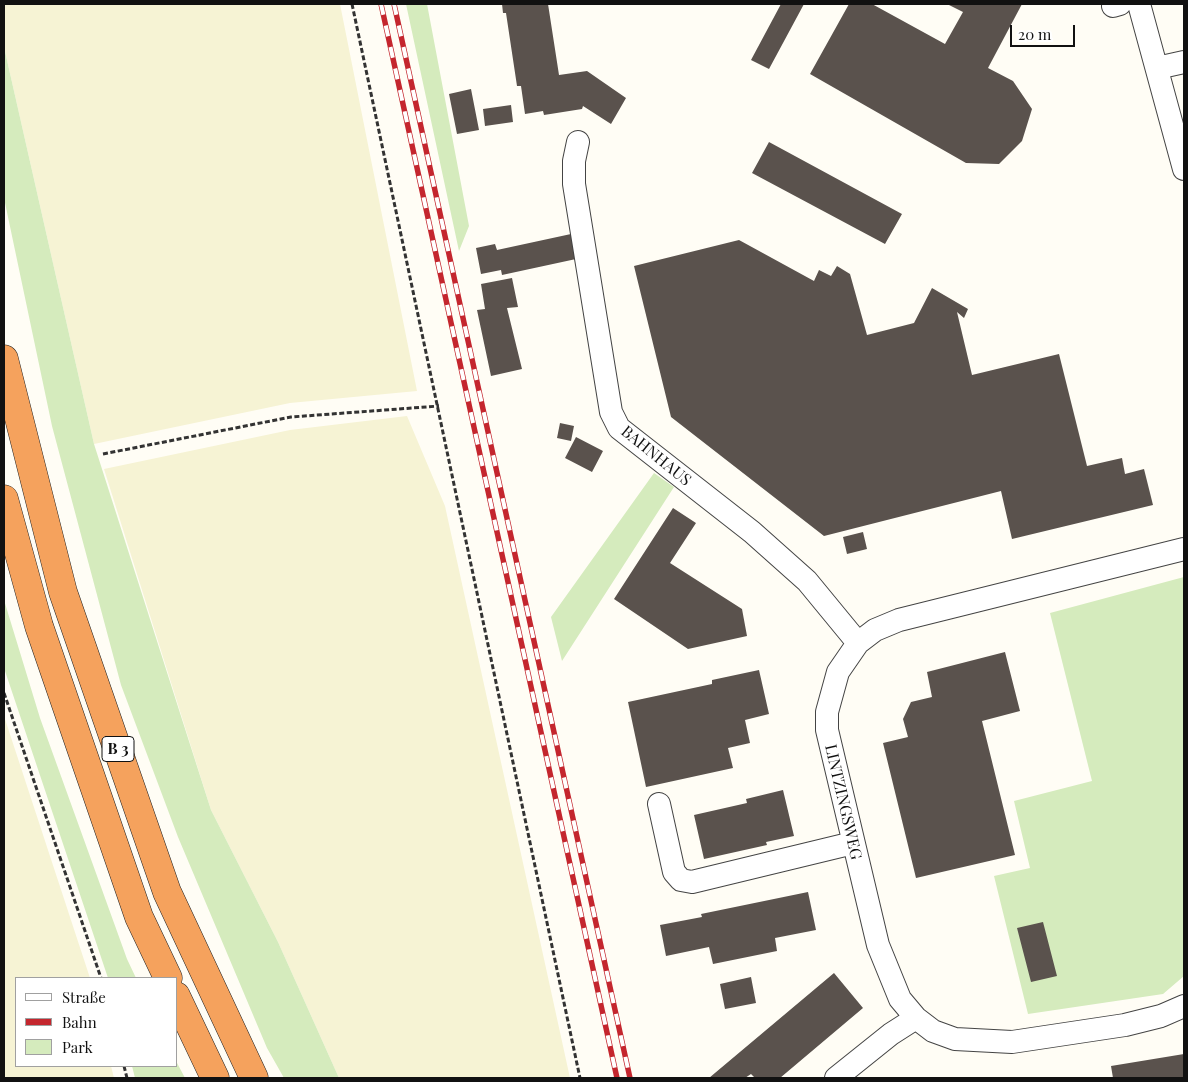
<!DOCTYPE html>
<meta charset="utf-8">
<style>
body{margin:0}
#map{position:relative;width:1188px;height:1082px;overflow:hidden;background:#fffdf5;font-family:"Playfair Display",serif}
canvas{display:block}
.frame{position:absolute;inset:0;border:5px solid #111;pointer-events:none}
.legend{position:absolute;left:15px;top:977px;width:162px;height:90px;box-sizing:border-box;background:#fff;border:1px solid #a0a0a0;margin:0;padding:6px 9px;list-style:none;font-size:15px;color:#111}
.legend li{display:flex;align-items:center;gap:10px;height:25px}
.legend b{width:25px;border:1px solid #a0a0a0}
.scale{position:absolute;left:1010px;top:25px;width:65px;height:22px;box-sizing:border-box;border:2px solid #111;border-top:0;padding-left:6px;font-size:15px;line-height:18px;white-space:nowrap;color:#111;-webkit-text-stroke:4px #fff;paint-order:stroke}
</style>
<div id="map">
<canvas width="1188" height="1082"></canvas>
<div class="frame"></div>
<ul class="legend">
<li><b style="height:6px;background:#fff"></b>Straße</li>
<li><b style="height:6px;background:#c4262e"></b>Bahn</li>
<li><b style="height:14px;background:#d5ebbd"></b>Park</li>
</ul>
<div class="scale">20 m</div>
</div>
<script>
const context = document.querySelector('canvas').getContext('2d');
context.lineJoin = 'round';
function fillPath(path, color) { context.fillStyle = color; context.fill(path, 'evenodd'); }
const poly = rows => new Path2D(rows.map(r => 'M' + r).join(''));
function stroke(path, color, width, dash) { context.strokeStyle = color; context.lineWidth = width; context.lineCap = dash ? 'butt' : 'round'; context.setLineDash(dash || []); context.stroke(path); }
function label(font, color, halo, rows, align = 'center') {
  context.font = font + ' "Playfair Display",serif'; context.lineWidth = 5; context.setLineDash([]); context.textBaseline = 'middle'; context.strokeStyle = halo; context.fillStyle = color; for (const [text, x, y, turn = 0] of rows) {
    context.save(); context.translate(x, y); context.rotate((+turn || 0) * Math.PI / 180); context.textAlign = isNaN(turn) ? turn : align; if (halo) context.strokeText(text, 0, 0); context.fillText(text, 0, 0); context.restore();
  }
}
const farmland = poly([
 [4,4,340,4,417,391,290,403,94,444,4,47],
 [407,416,445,506,570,1078,339,1078,278,942,211,810,104,469,290,430],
 [4,716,90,978,16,978,16,1066,111,1066,114,1078,4,1078]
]);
const green = poly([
 [406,4,427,4,469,226,459,251],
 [4,47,94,444,211,810,278,942,339,1078,284,1078,267,1048,178,837,121,685,52,426,4,198],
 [654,473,674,487,562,661,551,617],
 [1184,577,1184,976,1163,994,1028,1014,994,876,1030,868,1014,801,1092,781,1050,613],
 [4,600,40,718,127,959,136,978,108,978,4,668],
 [176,1061,185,1078,135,1078,132,1066,176,1066]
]);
const building = poly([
 [502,4,548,4,559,75,587,71,626,98,611,124,583,106,582,109,544,115,543,111,525,114,521,86,517,86,506,13,503,13],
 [781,4,804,4,769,69,751,60],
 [849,4,872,4,945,44,963,12,947,4,1022,4,988,68,1013,81,1032,109,1022,141,999,164,966,163,810,74],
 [471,89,479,130,457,134,449,94],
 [511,105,513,122,485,126,483,109],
 [769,142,902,214,885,244,752,173],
 [571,234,576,259,502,275,501,270,481,274,476,248,495,244,497,250],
 [739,240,814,281,819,270,831,276,837,266,850,274,867,335,914,323,932,288,968,309,964,318,957,312,972,375,1059,354,1087,466,1122,458,1125,474,1144,469,1153,505,1012,539,1001,491,824,536,671,417,634,266],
 [512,278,518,307,507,308,522,369,491,376,477,310,485,309,481,284],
 [560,423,574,426,571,441,557,438],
 [576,437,603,451,592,472,565,458],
 [673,508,696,523,670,563,742,609,747,636,688,649,614,599],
 [863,532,867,549,847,554,843,537],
 [1005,652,1020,711,982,721,1015,855,916,878,883,743,908,737,903,719,911,702,932,697,927,672],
 [759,670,769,714,745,720,750,743,728,748,733,768,646,787,628,702,712,684,712,680],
 [783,790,794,836,766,842,767,845,704,859,694,815,747,803,746,799],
 [808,892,816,930,775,938,777,951,713,964,709,947,666,956,660,925,702,917,701,914],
 [1043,922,1057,976,1031,982,1017,928],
 [834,973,863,1008,780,1078,755,1078,751,1074,745,1078,709,1078],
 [751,977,756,1003,725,1009,720,984],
 [1184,1054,1184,1078,1113,1078,1111,1066]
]);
const path = poly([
 [352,4,580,1078],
 [103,454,291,417,439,406],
 [4,693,101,978],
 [124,1066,127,1078]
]);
const minor = poly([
 [1139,4,1184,169],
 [1113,6,1120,4],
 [1157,68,1184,62],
 [578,142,574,161,574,184,611,412,619,428,752,532,807,581,858,643],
 [1184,549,899,620,875,630,858,643,838,672,827,712,827,730,878,945,900,999,916,1018,933,1031,955,1039,1012,1042,1125,1025,1161,1016,1184,1006],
 [659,804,674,872,681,880,692,882,853,843],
 [836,1078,891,1034,916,1018]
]);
const highway = poly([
 [4,359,63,592,167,892,254,1078],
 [4,499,39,626,139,917,168,978],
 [176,996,215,1078]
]);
const rail = poly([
 [381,4,617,1078],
 [394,4,630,1078]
]);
const shields = [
 [118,749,32]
];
const shieldNames = [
 ["B 3",118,749]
];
const streetNames = [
 ["BAHNHAUS",656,456,39],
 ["LINTZINGSWEG",843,802,77]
];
fillPath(farmland, '#f6f3d4');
fillPath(green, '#d5ebbd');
fillPath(building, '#5a524d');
stroke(minor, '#444', 24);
stroke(highway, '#222', 29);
stroke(path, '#333', 3, [5, 2.5]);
stroke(minor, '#fff', 22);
stroke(highway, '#f5a25d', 28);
stroke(rail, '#c4262e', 5.5);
stroke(rail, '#fff', 4, [11]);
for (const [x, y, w] of shields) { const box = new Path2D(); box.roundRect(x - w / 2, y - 12.5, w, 25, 4); context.fillStyle = '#fff'; context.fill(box); stroke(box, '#111', 1); }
label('bold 15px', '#111', null, shieldNames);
label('16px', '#111', '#fff', streetNames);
</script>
